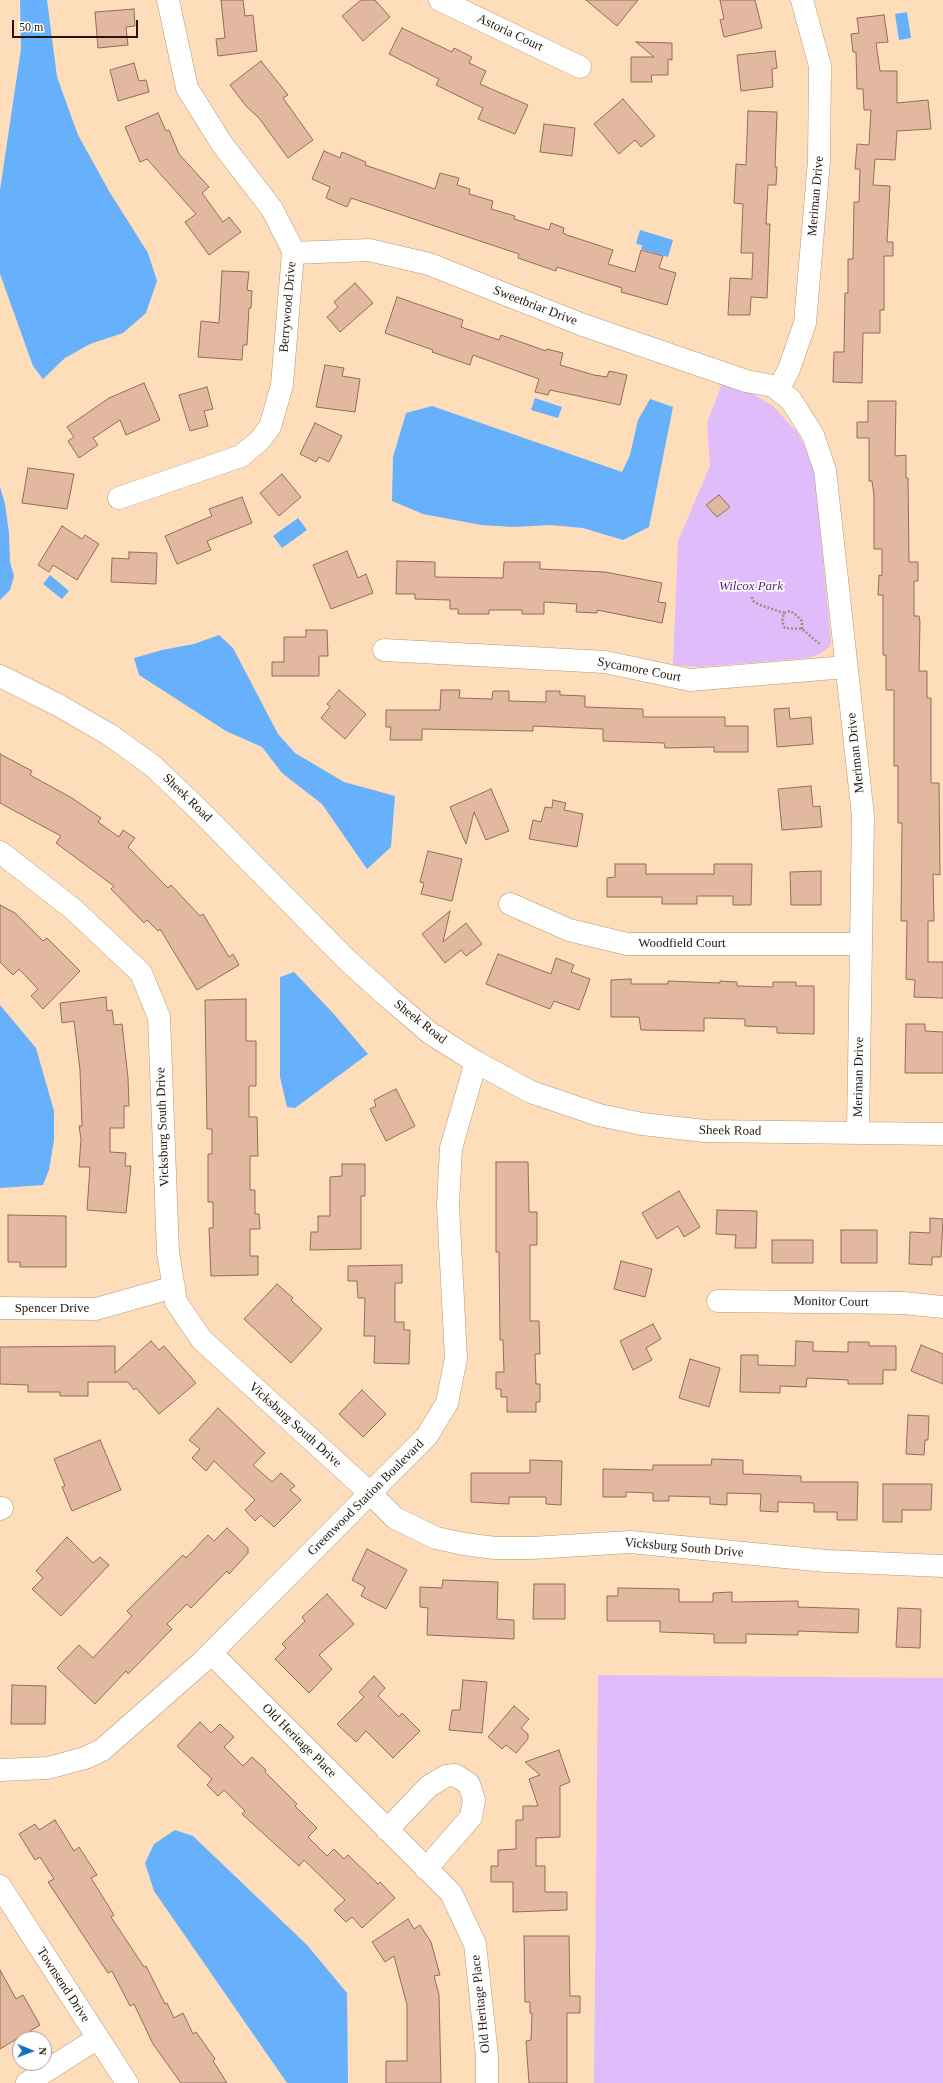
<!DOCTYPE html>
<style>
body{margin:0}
#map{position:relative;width:943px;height:2083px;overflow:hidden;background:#fdddba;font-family:Georgia,serif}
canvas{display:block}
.north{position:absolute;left:12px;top:2031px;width:40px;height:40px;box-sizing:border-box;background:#fff;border:1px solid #a7a29d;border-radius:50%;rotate:91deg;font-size:11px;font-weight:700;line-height:16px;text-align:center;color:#22170a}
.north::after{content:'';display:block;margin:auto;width:14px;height:18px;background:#146fbc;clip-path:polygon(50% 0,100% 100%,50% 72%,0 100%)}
.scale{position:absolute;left:12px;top:20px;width:126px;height:18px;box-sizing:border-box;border:2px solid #22170a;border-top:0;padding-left:5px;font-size:12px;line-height:14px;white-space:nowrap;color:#22170a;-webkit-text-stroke:3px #fff;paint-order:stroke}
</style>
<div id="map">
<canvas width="943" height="2083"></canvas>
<div class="north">N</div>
<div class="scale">50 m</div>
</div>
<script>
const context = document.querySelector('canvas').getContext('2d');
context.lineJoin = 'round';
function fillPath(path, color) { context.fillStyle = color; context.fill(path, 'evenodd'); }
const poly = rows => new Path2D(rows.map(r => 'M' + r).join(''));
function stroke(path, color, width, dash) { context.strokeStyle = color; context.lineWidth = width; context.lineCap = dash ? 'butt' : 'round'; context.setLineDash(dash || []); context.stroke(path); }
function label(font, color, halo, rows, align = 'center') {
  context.font = font + ' Georgia,serif'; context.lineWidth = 3.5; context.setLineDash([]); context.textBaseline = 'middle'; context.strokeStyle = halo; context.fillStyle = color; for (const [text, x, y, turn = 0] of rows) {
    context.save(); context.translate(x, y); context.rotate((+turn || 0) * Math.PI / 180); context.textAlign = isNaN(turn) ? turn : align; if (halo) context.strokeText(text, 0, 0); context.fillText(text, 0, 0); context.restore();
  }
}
const green = poly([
 [723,381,751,393,773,406,797,432,814,464,831,643,828,648,820,654,808,658,736,664,698,667,673,665,678,541,710,466,707,423],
 [598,1675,943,1678,943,2083,594,2083]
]);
const water = poly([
 [20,0,47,0,57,77,78,135,109,191,148,253,157,281,146,313,123,333,90,344,65,358,43,379,33,366,0,274,0,190,21,49],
 [907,12,911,38,899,40,895,14],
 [640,230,673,240,668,257,641,249,642,245,636,244],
 [535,398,562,407,558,418,531,410],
 [650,399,673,407,649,527,623,540,583,528,550,525,514,527,481,525,423,514,392,501,393,457,406,413,432,406,622,472,630,455,638,420],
 [0,487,5,504,9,533,10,562,14,576,10,590,0,600],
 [298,518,307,530,282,548,273,536],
 [50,575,69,591,62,599,43,584],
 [219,635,233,648,278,734,295,753,344,782,395,796,391,847,367,869,322,804,282,773,262,747,226,731,139,675,134,658,162,650,194,644],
 [294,972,332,1012,368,1054,295,1108,287,1107,280,1077,280,977],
 [0,1005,36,1048,54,1111,54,1140,49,1170,43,1185,0,1188],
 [175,1830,193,1836,307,1945,347,1993,348,2083,287,2083,154,1891,145,1863,154,1844]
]);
const building = poly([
 [221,0,243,0,245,16,253,15,257,51,218,56,216,39,225,38,221,0],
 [361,0,375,0,390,17,363,41,342,16,361,0],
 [586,0,638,0,617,26,586,0],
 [720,0,755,0,762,28,724,37,720,20,724,19,720,0],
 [134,9,135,26,126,27,128,45,98,48,95,12,134,9],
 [884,15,888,42,876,43,880,71,897,71,897,103,928,100,931,129,897,131,895,160,875,159,873,185,890,186,887,242,893,242,893,256,884,256,884,310,880,310,880,333,863,333,862,383,833,382,834,352,844,352,845,293,848,293,848,259,853,259,854,202,859,202,860,169,855,169,857,144,869,145,871,110,864,110,863,89,857,89,856,52,853,52,851,34,859,33,857,18,884,15],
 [402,28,452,52,454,48,472,57,469,63,486,71,480,84,528,105,515,134,478,119,483,108,436,85,439,79,389,54,402,28],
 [636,42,672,43,672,60,668,59,668,75,651,75,652,82,631,82,631,57,654,57,636,42],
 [775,51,777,68,772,69,773,87,741,91,737,55,775,51],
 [261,61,288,95,283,98,313,140,288,158,259,118,246,106,230,85,261,61],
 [134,63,139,81,146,80,149,92,118,101,110,70,134,63],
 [623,99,655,136,641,147,635,140,619,154,594,124,623,99],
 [748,111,777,112,775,167,777,167,776,185,768,185,766,224,770,224,767,298,751,297,750,315,728,315,730,278,752,279,753,253,741,253,743,204,734,203,736,164,746,165,748,111],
 [158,113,166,131,169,130,179,154,209,187,202,193,223,222,229,217,241,232,209,255,185,222,196,214,147,159,140,162,125,127,158,113],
 [544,124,575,128,572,156,540,152,544,124],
 [324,151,340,158,342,152,366,162,365,165,435,189,440,173,459,178,457,185,470,189,469,194,493,201,491,209,515,216,514,219,549,230,551,223,564,228,563,233,567,235,613,250,608,264,635,272,641,250,663,256,659,268,676,273,667,305,621,292,622,288,557,267,556,271,518,258,519,254,351,198,347,207,326,198,330,187,312,179,324,151],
 [222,271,249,272,247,290,252,291,251,308,249,308,247,345,243,345,242,360,198,357,201,321,219,323,222,271],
 [355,283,373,303,340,332,327,317,338,307,334,302,355,283],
 [397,297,463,320,461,327,499,340,501,335,546,351,547,349,563,353,560,365,594,375,607,377,609,371,627,375,620,405,550,390,548,395,535,392,539,379,473,355,470,365,432,352,433,350,385,333,397,297],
 [325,365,344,368,342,376,360,379,355,412,316,407,325,365],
 [144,383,160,420,126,435,120,420,93,438,98,445,79,458,68,441,74,437,67,427,109,398,144,383],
 [207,387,213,409,204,411,208,426,190,431,179,395,207,387],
 [868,401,896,401,895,456,906,455,906,478,908,478,909,562,918,562,918,581,914,581,914,616,919,616,920,622,919,671,927,671,927,698,931,698,931,783,939,783,940,875,933,874,934,921,928,921,928,962,943,962,943,998,914,997,915,980,906,979,907,921,901,921,902,823,898,823,898,766,894,766,894,690,886,690,886,655,883,655,883,595,878,595,879,575,882,576,882,549,874,549,874,495,872,481,869,481,869,438,857,438,857,422,868,422,868,401],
 [315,423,342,436,329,462,319,457,316,462,300,454,315,423],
 [28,468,74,474,67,509,22,503,28,468],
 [282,474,301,497,279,516,260,493,282,474],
 [719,495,730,507,717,517,706,505,719,495],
 [242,497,252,523,207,541,211,550,177,564,165,536,212,516,209,509,242,497],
 [62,526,82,539,85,535,99,544,77,580,53,565,49,572,38,565,62,526],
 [347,551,358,578,366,574,373,593,331,609,313,565,347,551],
 [129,552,157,553,156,584,111,582,112,558,129,559,129,552],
 [397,561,435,562,435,577,503,578,504,562,540,562,540,569,605,572,662,583,658,602,666,603,662,623,597,610,597,613,576,612,577,604,544,602,544,614,522,614,522,610,489,610,489,614,458,614,458,609,450,609,450,600,415,599,415,594,396,594,397,561],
 [306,630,327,630,328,656,319,656,319,676,272,676,272,662,284,662,284,637,306,637,306,630],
 [339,690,366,714,345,739,321,718,330,707,327,704,339,690],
 [441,690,460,690,459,698,492,699,493,691,509,691,509,701,546,702,546,691,560,691,560,695,585,696,585,707,643,709,643,717,725,717,725,726,748,726,748,752,714,752,714,747,665,748,664,743,603,741,603,729,533,726,533,731,422,729,422,740,390,740,391,727,386,727,386,710,440,710,441,690],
 [789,708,790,719,811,717,813,744,777,747,774,709,789,708],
 [0,754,32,771,30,775,72,798,101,818,98,822,119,837,123,830,135,838,128,847,168,888,171,885,200,916,203,914,229,957,233,954,239,965,197,990,160,929,158,931,147,920,144,923,111,889,114,886,56,843,61,836,0,803,0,754],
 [811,786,813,807,820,806,822,827,782,830,778,789,811,786],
 [491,789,509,831,486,840,474,812,466,844,450,807,491,789],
 [553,800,566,803,564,810,583,814,577,847,529,839,533,820,541,822,545,807,552,808,553,800],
 [428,851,462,859,452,901,421,894,424,883,420,882,428,851],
 [615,864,646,864,646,874,714,874,714,864,752,864,751,905,733,905,733,896,697,896,697,904,662,904,662,897,607,897,607,878,615,877,615,864],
 [821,871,821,905,791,905,790,872,821,871],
 [0,905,15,913,43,941,47,938,80,971,43,1009,31,996,38,989,19,969,13,975,0,962,0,905],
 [450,911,443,942,466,923,482,944,466,956,461,950,445,963,422,934,450,911],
 [498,954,551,974,556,958,574,965,571,972,590,979,579,1010,554,1001,550,1009,486,984,498,954],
 [631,979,631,984,668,984,668,981,720,983,720,981,737,982,737,986,773,987,773,982,796,982,796,986,814,986,814,1034,777,1033,777,1027,745,1026,745,1019,704,1018,704,1031,641,1030,639,1017,611,1017,611,980,631,979],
 [106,997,107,1011,112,1010,114,1025,122,1024,128,1078,129,1106,124,1106,124,1128,110,1128,110,1152,126,1153,125,1166,131,1166,126,1213,87,1210,90,1167,79,1167,81,1139,79,1126,82,1126,80,1070,74,1021,62,1023,60,1003,106,997],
 [246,999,246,1041,256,1041,256,1086,249,1086,249,1117,257,1117,258,1156,250,1156,250,1190,255,1190,255,1214,259,1214,260,1229,250,1229,250,1256,258,1256,258,1275,211,1276,209,1228,213,1228,213,1202,208,1202,208,1154,212,1154,212,1129,207,1129,205,1000,246,999],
 [906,1024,925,1024,925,1031,943,1032,943,1073,905,1073,906,1024],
 [396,1089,415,1126,386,1141,370,1109,376,1106,374,1100,396,1089],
 [496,1162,528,1162,529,1212,537,1212,537,1245,530,1245,530,1321,539,1321,540,1354,535,1354,536,1384,540,1384,540,1402,536,1402,536,1412,507,1412,507,1397,501,1397,501,1389,496,1389,496,1372,504,1372,503,1340,500,1340,499,1252,496,1252,496,1162],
 [342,1164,365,1164,365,1196,361,1196,361,1249,310,1250,311,1232,318,1232,318,1216,330,1216,330,1177,342,1176,342,1164],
 [679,1191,700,1227,684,1237,678,1226,657,1239,642,1213,679,1191],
 [717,1210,757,1211,756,1248,735,1248,736,1235,716,1234,717,1210],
 [8,1215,66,1216,66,1267,20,1267,20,1262,8,1262,8,1215],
 [930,1218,943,1219,941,1257,932,1257,932,1265,909,1264,910,1232,930,1233,930,1218],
 [841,1230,877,1230,877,1263,841,1263,841,1230],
 [772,1240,813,1240,813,1263,772,1263,772,1240],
 [621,1261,652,1269,645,1297,614,1289,621,1261],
 [402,1265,402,1283,395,1283,395,1322,404,1322,404,1330,410,1330,409,1364,374,1363,375,1336,364,1336,365,1298,358,1298,357,1281,348,1281,348,1266,402,1265],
 [277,1284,293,1298,291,1300,322,1329,291,1363,244,1319,277,1284],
 [653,1324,661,1339,646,1348,652,1360,633,1370,620,1341,653,1324],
 [151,1341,159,1350,164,1346,196,1383,159,1414,136,1388,134,1390,128,1382,88,1382,88,1396,60,1396,60,1392,28,1392,28,1385,0,1384,0,1347,115,1346,115,1373,151,1341],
 [796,1341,813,1342,813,1351,848,1352,848,1342,869,1342,869,1346,896,1346,896,1370,883,1370,883,1384,848,1384,848,1380,807,1378,806,1387,780,1386,780,1393,740,1392,741,1355,758,1355,758,1365,795,1366,796,1341],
 [921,1345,943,1354,943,1384,911,1371,921,1345],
 [690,1359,720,1368,709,1407,679,1398,690,1359],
 [362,1390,386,1414,363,1437,339,1414,362,1390],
 [218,1408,265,1453,253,1465,272,1482,281,1473,295,1486,290,1490,301,1500,274,1527,261,1515,255,1521,245,1510,255,1500,214,1461,206,1471,192,1458,200,1449,189,1440,218,1408],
 [908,1415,929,1416,928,1440,925,1440,924,1455,906,1454,908,1415],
 [100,1440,121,1490,72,1511,62,1487,65,1486,54,1459,100,1440],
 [712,1459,743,1460,743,1474,801,1476,801,1482,858,1482,857,1520,837,1520,837,1512,814,1512,814,1503,778,1502,778,1512,760,1511,761,1494,727,1493,727,1505,710,1504,710,1497,669,1496,669,1501,653,1501,653,1493,626,1492,626,1497,603,1497,603,1469,653,1470,653,1465,711,1465,712,1459],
 [530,1460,562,1461,561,1505,546,1504,546,1497,509,1497,509,1504,471,1502,471,1473,530,1473,530,1460],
 [883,1484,932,1484,931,1510,902,1510,902,1522,883,1522,883,1484],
 [227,1528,248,1548,248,1553,229,1574,227,1571,191,1608,187,1604,167,1624,172,1629,128,1674,126,1671,95,1704,57,1668,79,1645,93,1658,132,1616,127,1611,183,1555,186,1558,208,1535,214,1541,227,1528],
 [67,1537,93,1563,100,1557,109,1565,61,1616,32,1589,43,1578,36,1571,67,1537],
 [367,1549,407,1570,386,1609,361,1596,365,1587,352,1580,367,1549],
 [443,1580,498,1582,497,1619,514,1620,514,1639,427,1635,428,1608,420,1607,420,1587,442,1588,443,1580],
 [534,1584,565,1584,565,1619,533,1619,534,1584],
 [618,1588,679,1589,679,1602,713,1602,713,1593,732,1592,732,1602,798,1601,798,1607,859,1609,858,1633,798,1631,798,1635,746,1634,746,1643,714,1643,714,1634,660,1632,660,1621,607,1621,607,1596,618,1596,618,1588],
 [327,1594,354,1624,319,1655,332,1669,309,1693,275,1659,286,1648,282,1644,305,1621,302,1617,327,1594],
 [898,1608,921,1609,920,1648,896,1647,898,1608],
 [374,1676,385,1688,378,1696,399,1717,402,1713,420,1731,393,1758,366,1731,356,1742,337,1724,364,1697,359,1692,374,1676],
 [463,1680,487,1682,482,1733,449,1730,452,1710,460,1710,463,1680],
 [12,1685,46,1686,45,1724,11,1724,12,1685],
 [514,1706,529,1719,521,1728,528,1734,528,1739,516,1753,506,1745,502,1749,488,1737,514,1706],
 [200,1722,211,1733,220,1724,234,1737,224,1747,243,1766,252,1757,266,1770,265,1772,297,1804,295,1806,317,1828,308,1837,327,1856,334,1849,344,1859,348,1855,378,1884,380,1882,395,1898,362,1928,352,1917,346,1922,334,1910,345,1900,304,1860,299,1866,242,1814,245,1811,224,1790,218,1796,207,1785,212,1779,177,1746,200,1722],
 [559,1750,570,1782,560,1786,560,1837,536,1838,536,1866,545,1866,545,1892,567,1892,567,1910,513,1912,513,1882,491,1882,491,1866,498,1866,498,1850,516,1849,516,1820,523,1820,523,1806,538,1806,529,1779,540,1775,525,1762,559,1750],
 [55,1820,74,1851,79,1847,97,1875,91,1878,114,1915,111,1917,144,1967,146,1966,165,2004,167,2003,174,2018,183,2013,193,2034,196,2032,215,2059,213,2061,227,2083,181,2083,153,2044,134,2004,130,2006,112,1971,108,1973,48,1882,54,1879,40,1857,35,1860,19,1834,35,1824,39,1830,55,1820],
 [408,1919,414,1929,420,1925,431,1942,440,1975,434,1976,439,1995,441,2083,386,2083,386,2061,407,2061,407,2005,394,1956,385,1962,372,1942,408,1919],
 [524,1936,569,1936,570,1996,580,1996,580,2013,567,2013,567,2083,529,2083,526,2041,531,2040,532,2013,530,2013,530,2002,525,2002,524,1936],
 [0,1970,16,1999,23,1995,40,2025,0,2049,0,1970]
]);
const path = poly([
 [752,597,753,601,760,605,784,613],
 [802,629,802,621,796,615,790,611,784,613,782,622,785,628,802,629,821,645]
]);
const minor = poly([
 [440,0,580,67],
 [293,253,369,250,429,264,583,325,746,381,773,386,791,400,813,435,825,470,863,816,858,1133],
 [778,390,789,369,805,323,819,161,820,66,802,0],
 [119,498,241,456,259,441,270,427,282,385,293,253,291,246,272,209,222,144,187,88,168,0],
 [384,650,605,662,690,680,846,667],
 [0,676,58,705,110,735,153,766,200,811,347,960,389,998,430,1033,476,1062,531,1092,599,1115,642,1124,705,1131,943,1134],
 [0,852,73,909,141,973,159,1017,168,1252,176,1302,202,1340,370,1493,395,1518,436,1538,464,1544,495,1548,532,1548,630,1542,826,1561,943,1566],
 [510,904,569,930,627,944,861,944],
 [718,1301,903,1303,943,1307],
 [0,1308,96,1309,174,1287],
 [0,1509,2,1508],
 [211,1653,451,1893,475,1944,487,2056,487,2083],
 [0,1770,48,1768,85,1758,102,1750,201,1663,427,1436,447,1403,456,1358,448,1205,451,1148,476,1062],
 [387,1830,429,1786,446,1776,455,1775,469,1784,474,1800,471,1817,426,1869],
 [0,1886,127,2083],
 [27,2083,98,2038]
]);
const streetNames = [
 ["Astoria Court",510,33,25],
 ["Meriman Drive",816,196,-85],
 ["Sweetbriar Drive",535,306,21],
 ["Berrywood Drive",288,307,-85],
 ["Sycamore Court",639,670,11],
 ["Meriman Drive",856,753,-96],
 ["Sheek Road",187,798,44],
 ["Woodfield Court",682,944],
 ["Sheek Road",420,1022,38],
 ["Meriman Drive",859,1077,-89],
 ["Vicksburg South Drive",163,1127,-92],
 ["Sheek Road",730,1131,1],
 ["Monitor Court",831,1302,1],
 ["Spencer Drive",52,1309],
 ["Vicksburg South Drive",295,1425,42],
 ["Greenwood Station Boulevard",366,1498,-45],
 ["Vicksburg South Drive",684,1548,5],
 ["Old Heritage Place",299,1741,45],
 ["Townsend Drive",63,1985,57],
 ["Old Heritage Place",481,2004,-96]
];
const parkNames = [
 ["Wilcox Park",751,587]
];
fillPath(green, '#e0bcfa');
fillPath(water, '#67b1fc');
fillPath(building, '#e2b8a1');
stroke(building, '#936d58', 1);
stroke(minor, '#b69977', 23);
stroke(path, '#a48d73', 2.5, [2, 2]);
stroke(minor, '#fff', 22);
label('13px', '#22170a', '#fff', streetNames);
label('italic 13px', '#5b187e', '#fff', parkNames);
</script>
